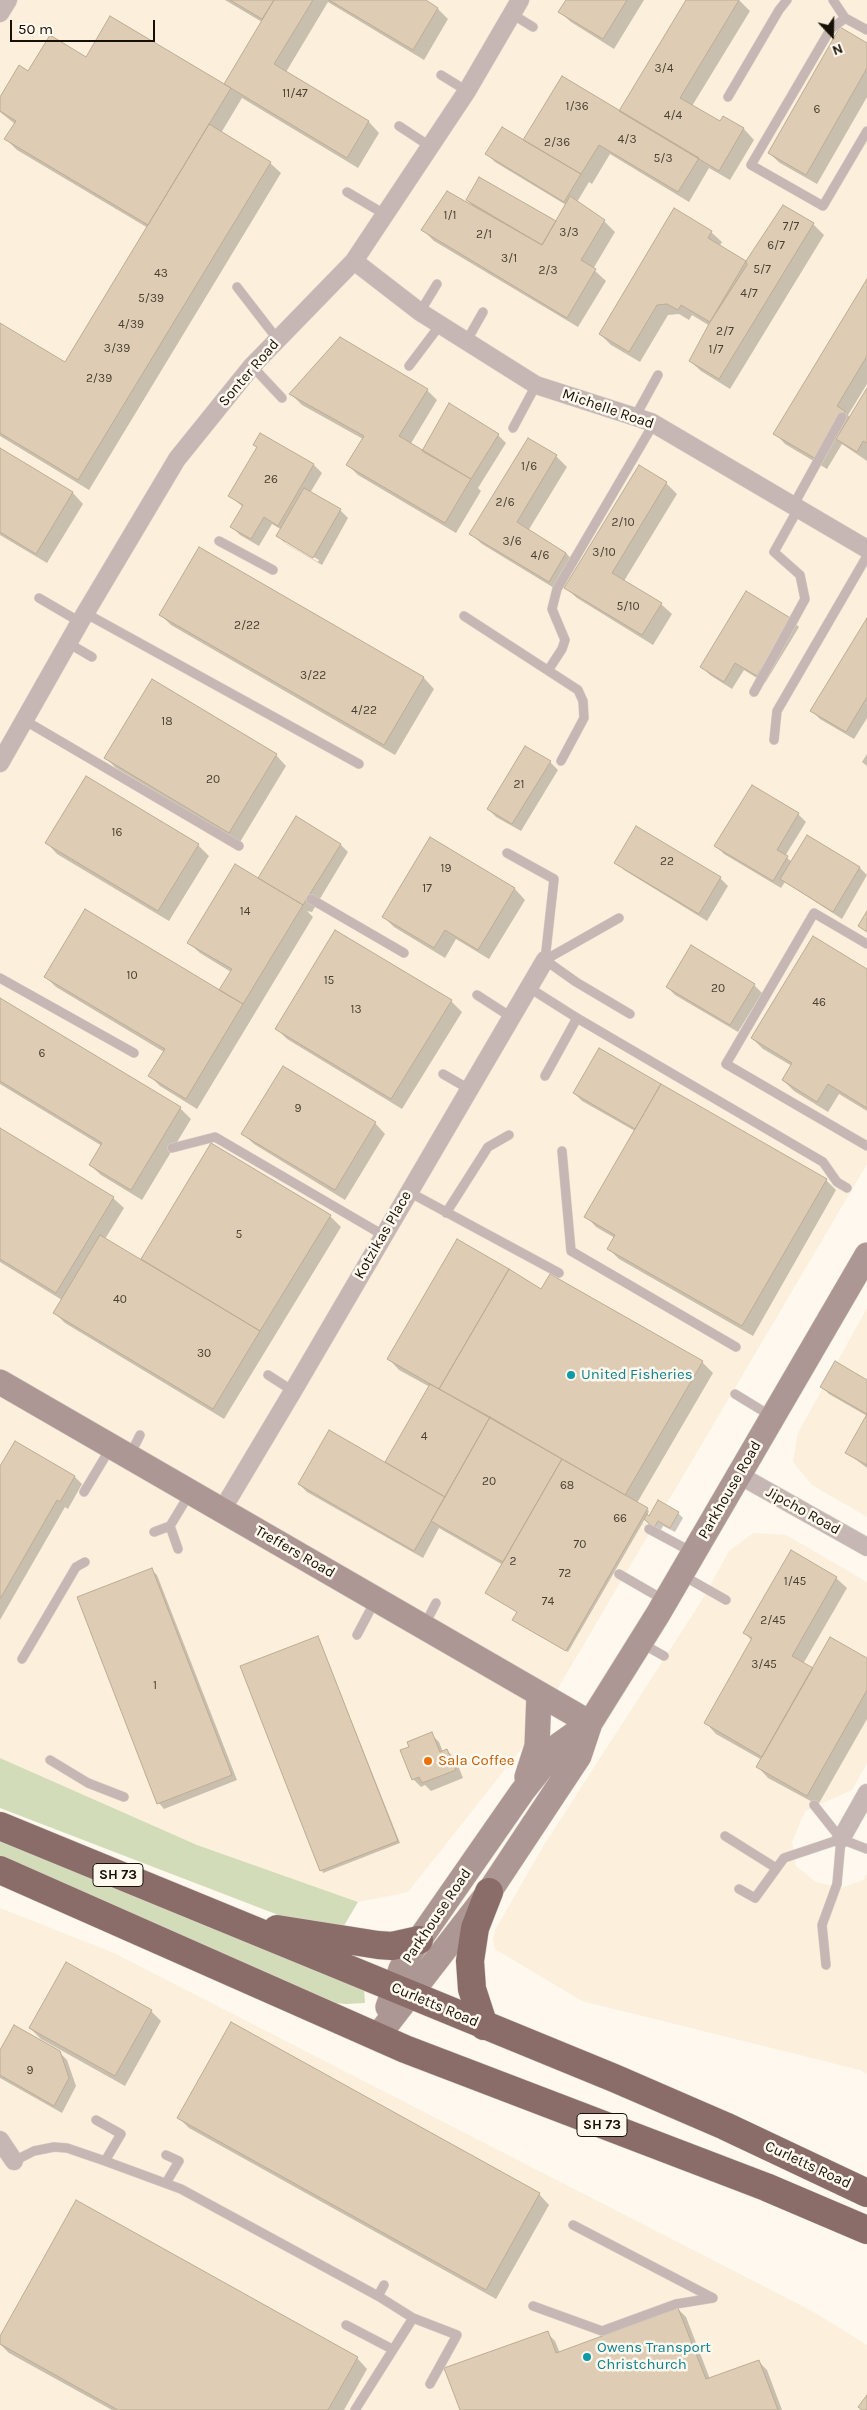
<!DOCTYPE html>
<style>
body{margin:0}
#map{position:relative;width:867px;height:2410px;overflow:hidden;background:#fff8ee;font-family:Karla,sans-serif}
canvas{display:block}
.north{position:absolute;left:807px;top:10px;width:50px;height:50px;-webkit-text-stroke:4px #fff8ee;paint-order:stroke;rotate:159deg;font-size:14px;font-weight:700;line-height:20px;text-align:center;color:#161007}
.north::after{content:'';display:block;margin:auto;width:18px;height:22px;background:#161007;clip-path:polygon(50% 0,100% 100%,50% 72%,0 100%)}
.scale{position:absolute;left:10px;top:20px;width:145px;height:22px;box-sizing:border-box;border:2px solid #161007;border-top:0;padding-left:6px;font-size:15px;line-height:18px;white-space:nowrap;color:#161007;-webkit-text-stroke:4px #fff8ee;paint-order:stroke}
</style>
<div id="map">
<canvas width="867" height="2410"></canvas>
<div class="north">N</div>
<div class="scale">50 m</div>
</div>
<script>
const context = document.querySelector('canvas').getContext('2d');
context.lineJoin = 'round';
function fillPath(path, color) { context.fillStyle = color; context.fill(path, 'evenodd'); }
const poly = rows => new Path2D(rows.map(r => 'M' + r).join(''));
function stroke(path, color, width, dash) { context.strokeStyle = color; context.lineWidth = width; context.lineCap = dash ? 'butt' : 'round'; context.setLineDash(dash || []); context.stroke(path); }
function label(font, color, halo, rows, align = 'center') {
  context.font = font + ' Karla,sans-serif'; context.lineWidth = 5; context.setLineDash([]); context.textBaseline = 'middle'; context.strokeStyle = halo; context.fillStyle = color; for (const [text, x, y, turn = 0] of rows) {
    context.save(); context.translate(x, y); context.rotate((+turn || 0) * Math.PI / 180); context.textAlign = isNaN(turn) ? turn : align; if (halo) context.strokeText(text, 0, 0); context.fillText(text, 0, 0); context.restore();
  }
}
const built = poly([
 [0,0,867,0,867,1164,525,1744,408,1892,358,1902,197,1845,0,1758],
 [867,1308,867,1517,812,1485,793,1462,798,1433],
 [753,1533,786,1535,867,1582,867,1763,852,1790,805,1811,792,1842,796,1866,816,1882,841,1888,863,1880,867,1874,867,2074,860,2070,582,2001,495,1949,493,1940,495,1930,544,1845,702,1600,729,1551],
 [0,1908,114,1953,812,2311,867,2345,867,2410,0,2410]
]);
const green = poly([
 [0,1758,197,1845,358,1902,342,1929,294,1921,0,1808],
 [0,1839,364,1989,365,2003,345,2004,326,2002,0,1859]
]);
const shadow = poly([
 [225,0,423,0,438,9,448,19,424,60,328,2,286,72,369,122,379,133,358,168,242,98,221,133,270,163,281,173,89,490,0,436,0,324,66,364,148,228,17,150,6,139,15,124,0,112,0,100,86,58,224,85,262,22],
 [567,0,644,0,614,49,571,22,560,12],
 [687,0,739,0,750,11,692,106,720,123,724,117,744,129,754,140,730,180,709,168,689,202,610,154,592,184,589,182,577,202,604,221,615,232,593,269,606,281,578,327,434,241,423,230,473,206,467,200,556,222,566,205,495,162,487,154,619,112],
 [867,44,867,97,817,184,780,163,769,153],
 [784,207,813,224,824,235,730,389,701,371,690,361,710,326,692,315,689,320,679,314,668,315,640,362,611,345,600,334,711,232,722,242,719,247,747,263],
 [867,281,867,384,848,415,850,418,867,391,867,461,842,444,827,469,785,444,775,433],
 [427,390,437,400,410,445,422,452,498,435,506,443,478,488,481,491,456,533,358,475,348,465,363,439,302,405,291,394],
 [261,434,314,465,322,473,310,493,340,510,348,518,322,565,286,544,278,536,282,530,272,524,259,546,240,535,232,527,243,507,230,496,258,448],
 [285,540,319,560,318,562,285,543],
 [528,439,556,456,567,467,528,531,566,553,576,564,559,591,482,544,471,534],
 [0,449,73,493,83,504,47,563,0,535],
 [639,467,666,483,677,494,624,581,661,604,672,614,653,645,577,598,566,588],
 [200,548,424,678,434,689,395,755,171,625,161,615],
 [791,620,799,627,765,683,744,670,732,689,710,675,702,667],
 [867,620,867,718,854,739,820,719,812,711],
 [867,754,867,766,862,762],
 [276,755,286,766,240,842,116,768,106,758],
 [550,762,558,770,521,831,496,817,488,809],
 [798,814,806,822,785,856,792,862,808,836,860,868,867,875,842,919,785,882,781,888,724,854,716,846],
 [431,839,515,889,525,900,489,959,456,939,445,958,394,927,384,917],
 [47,843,198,845,209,856,169,921,57,854],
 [340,844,348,852,312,912,307,911,313,917,197,1109,160,1086,150,1076,164,1052,56,987,45,976,220,992,231,972,200,953,189,943,259,880],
 [616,862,720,878,728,886,707,921,624,870],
 [867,970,867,1111,839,1094,828,1112,794,1091,783,1080,792,1066,763,1049,752,1038],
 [754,985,762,993,738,1032,675,995,667,987],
 [0,1000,180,1108,191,1119,142,1200,101,1175,90,1165,102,1146,0,1084],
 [451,1001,462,1012,402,1109,287,1039,277,1029],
 [574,1093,826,1180,836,1190,753,1336,619,1259,609,1249,615,1238,596,1227,586,1216,635,1131,582,1101],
 [375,1123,385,1134,345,1200,254,1144,243,1134],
 [0,1129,113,1198,124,1208,105,1239,141,1261,212,1145,330,1216,341,1227,224,1419,65,1323,54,1312,62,1300,0,1262],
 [542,1290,702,1362,713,1373,637,1503,649,1511,647,1516,650,1518,678,1513,683,1518,675,1532,663,1526,660,1532,645,1519,568,1652,516,1622,522,1616,503,1565,439,1528,423,1558,307,1492,299,1484,391,1466,387,1462,430,1387,399,1370,389,1359],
 [867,1381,867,1416,829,1394,821,1386],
 [867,1417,867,1468,846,1452],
 [0,1467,75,1477,82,1484,68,1509,65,1507,0,1620],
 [152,1570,157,1575,237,1780,164,1809,159,1803,79,1598],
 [836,1578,847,1588,803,1664,813,1670,867,1659,867,1719,818,1805,768,1778,758,1767,762,1760,716,1734,706,1723,752,1641,745,1633],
 [318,1637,400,1843,323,1873,241,1667],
 [431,1734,439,1742,443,1752,447,1751,455,1758,463,1778,431,1791,425,1785,421,1787,413,1779,411,1747],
 [151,2011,161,2021,125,2086,41,2039,30,2028],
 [59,2052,67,2060,76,2086,62,2113,0,2078,0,2053],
 [179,2118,539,2194,549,2205,496,2299,189,2128],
 [678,2309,686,2317,710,2379,759,2362,767,2370,782,2410,461,2410,547,2333,555,2341,560,2353],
 [0,2339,357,2358,367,2369,344,2410,112,2410,9,2353,0,2344]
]);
const building = poly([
 [230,0,274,0,262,19,230,0],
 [274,0,313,0,274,64,369,121,347,158,224,84,274,0],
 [329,0,426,0,438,8,413,50,329,0],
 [566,0,627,0,603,39,558,12,566,0],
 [686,0,739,0,680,98,720,121,723,116,744,128,719,171,619,111,686,0],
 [110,16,231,88,148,225,4,139,16,121,0,111,0,97,19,65,28,71,50,35,86,57,110,16],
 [840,27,867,43,867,68,806,175,768,153,840,27],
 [562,76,699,158,678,192,599,145,581,174,523,140,562,76],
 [209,124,271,162,78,480,0,433,0,323,65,362,209,124],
 [502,127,581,174,564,202,485,154,502,127],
 [479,177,556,221,542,245,466,200,479,177],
 [447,191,542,245,570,196,605,220,581,260,596,269,567,318,421,230,447,191],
 [783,205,814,223,719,379,689,361,710,322,747,265,746,261,783,205],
 [674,208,712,231,708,238,746,261,710,322,681,305,678,310,667,304,657,305,629,352,599,334,674,208],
 [867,279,867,356,837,406,845,411,816,459,773,434,867,279],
 [340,337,428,389,399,436,471,479,445,523,346,465,364,436,289,394,340,337],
 [867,388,867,443,863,441,857,452,836,439,867,388],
 [449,403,499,434,471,479,422,451,449,403],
 [260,433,314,464,278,526,264,517,251,539,230,527,243,505,228,496,257,447,253,445,260,433],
 [528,438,557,455,517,522,566,553,549,582,469,534,528,438],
 [0,448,73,492,36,554,0,532,0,448],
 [639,465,667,482,612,573,662,603,642,635,564,588,639,465],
 [304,488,341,509,313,558,276,536,304,488],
 [199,547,424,677,384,745,159,615,199,547],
 [746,591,792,619,757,676,735,663,724,682,700,667,746,591],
 [867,618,867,697,846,732,810,711,867,618],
 [152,679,277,754,229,833,104,758,152,679],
 [525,746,551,761,512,824,487,809,525,746],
 [86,776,199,844,158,911,45,843,86,776],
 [752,785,799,813,777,850,788,856,773,881,714,846,752,785],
 [296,816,341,844,303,905,258,878,296,816],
 [636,826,721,877,699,914,614,863,636,826],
 [807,835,860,867,833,912,780,879,807,835],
 [430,837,515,888,478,950,445,930,434,948,382,917,430,837],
 [235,864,303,905,243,1004,219,990,232,969,187,943,235,864],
 [85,909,243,1004,186,1099,148,1076,165,1049,44,977,85,909],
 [867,911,867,932,858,926,867,911],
 [335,930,452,1000,391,1099,275,1029,335,930],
 [813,936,867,969,867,1108,828,1084,817,1102,782,1080,792,1063,751,1038,813,936],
 [691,945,755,984,730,1025,666,987,691,945],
 [0,998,181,1107,131,1190,89,1165,102,1143,0,1081,0,998],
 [599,1048,661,1084,635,1129,573,1093,599,1048],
 [283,1066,376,1122,335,1190,241,1134,283,1066],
 [661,1084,827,1179,742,1326,607,1249,615,1235,584,1217,661,1084],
 [0,1128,114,1197,56,1293,0,1259,0,1128],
 [211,1143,331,1215,260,1331,141,1259,211,1143],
 [100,1235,260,1331,213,1409,53,1313,100,1235],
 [457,1239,509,1269,439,1389,387,1359,457,1239],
 [509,1269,541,1289,550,1274,703,1361,625,1495,439,1389,509,1269],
 [835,1361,867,1380,867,1414,820,1387,835,1361],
 [430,1384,490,1417,445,1497,385,1462,430,1384],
 [867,1414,867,1465,845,1453,867,1414],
 [490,1417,562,1459,503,1562,431,1521,490,1417],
 [329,1430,445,1497,414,1551,298,1484,329,1430],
 [15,1441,75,1476,60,1502,57,1500,0,1599,0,1466,15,1441],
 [562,1459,648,1508,566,1651,512,1620,517,1612,485,1593,562,1459],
 [658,1500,679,1512,670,1528,658,1521,654,1528,644,1519,647,1514,649,1516,658,1500],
 [791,1550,837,1577,792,1656,813,1668,762,1757,704,1723,752,1638,743,1633,791,1550],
 [152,1568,232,1775,157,1804,77,1597,152,1568],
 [318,1636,398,1841,320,1871,240,1666,318,1636],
 [830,1637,867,1658,867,1690,807,1796,756,1767,830,1637],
 [432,1732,440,1752,447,1749,456,1770,422,1783,419,1777,412,1780,400,1750,409,1747,407,1742,432,1732],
 [66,1962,152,2010,115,2076,29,2028,66,1962],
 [231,2022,540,2193,486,2290,177,2118,231,2022],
 [14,2025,60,2051,69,2078,54,2106,0,2075,0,2050,14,2025],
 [76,2200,358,2357,328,2410,118,2410,0,2344,0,2336,76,2200],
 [678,2308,706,2379,759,2360,778,2410,460,2410,444,2368,548,2331,556,2353,678,2308],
 [867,2395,867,2410,862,2410,858,2407,867,2395]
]);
const lane = poly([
 [833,0,845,18,867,30],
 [512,14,533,27],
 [845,18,830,30,751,165,823,206,867,131],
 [441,75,467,91],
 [728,97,779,10,787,0],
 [399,126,431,147],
 [347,192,386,215],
 [237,287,278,340],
 [420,312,437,284],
 [466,342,483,312],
 [252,366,282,398],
 [409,366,440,325],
 [635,417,658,375],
 [513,428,536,385],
 [793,506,842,417],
 [219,541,273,570],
 [39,598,80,622],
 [85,613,359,764],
 [464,616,578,690,583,701,584,718,561,761],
 [68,643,92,657],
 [549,669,562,649,565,640,552,609,557,589,654,423],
 [754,692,805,599,800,575,774,552,798,509],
 [24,720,239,846],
 [774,740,777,711,867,556],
 [507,853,554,879,545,960],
 [311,899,404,953],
 [867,944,814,913,726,1064,867,1146],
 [545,960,576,982,630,1014],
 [545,960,619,918],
 [0,978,134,1053],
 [528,987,577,1018,823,1162,837,1182,847,1188],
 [477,995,511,1017],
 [443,1074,469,1089],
 [545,1076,577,1018],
 [172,1148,215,1137,383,1235],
 [562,1151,571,1251,736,1347],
 [409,1192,559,1273],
 [446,1213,488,1147,509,1135],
 [268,1375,293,1391],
 [735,1394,771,1416],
 [130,1455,140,1435],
 [84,1492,111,1447],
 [649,1529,692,1552],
 [154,1532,170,1526],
 [178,1549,170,1526,190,1493],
 [619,1574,664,1600],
 [682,1575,726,1600],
 [424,1626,436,1603],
 [357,1635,375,1601],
 [641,1643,664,1656],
 [22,1659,76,1567,85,1562],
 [50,1760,88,1783,124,1797],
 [814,1805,841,1839,867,1849],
 [725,1836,776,1868],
 [739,1889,755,1898,784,1858,841,1839],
 [826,1965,822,1925,837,1884,841,1839],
 [166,2155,179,2161,166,2183],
 [14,2161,34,2151,54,2147,67,2148,105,2161,121,2134,96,2120],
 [105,2161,181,2189,378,2296,384,2285],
 [573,2225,713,2298],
 [378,2296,413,2318,457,2335,430,2384],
 [533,2306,602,2331,676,2304,713,2298],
 [346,2325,392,2349],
 [355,2410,413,2318]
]);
const street = poly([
 [0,13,8,0],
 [354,261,420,312,536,385,651,422,867,549],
 [0,763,80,622,177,459,252,366,354,261,467,91,520,0],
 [739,1475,867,1547],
 [222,1510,293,1391,545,960],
 [841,1839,867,1793],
 [0,2140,14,2161]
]);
const secondary = poly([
 [0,1382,590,1723],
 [527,1777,537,1746,539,1694],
 [388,2007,401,1969,410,1953,522,1792,559,1745,590,1723],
 [377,2037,489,1892,579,1756,590,1723,658,1614,867,1255]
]);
const highway = poly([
 [0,1826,614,2078,725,2126,867,2193],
 [0,1870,405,2049,766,2187,867,2230],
 [277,1929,378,1945,392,1946,419,1940],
 [484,2026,472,1989,470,1961,475,1928,489,1892]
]);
const markers = [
 [571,1375,5,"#0f9aa8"],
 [428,1761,5,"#e8710a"],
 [587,2357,5,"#0f9aa8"]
];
const numberNames = [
 ["3/4",664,69],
 ["11/47",295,94],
 ["1/36",577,107],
 ["6",817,110],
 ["4/4",673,116],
 ["4/3",627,140],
 ["2/36",557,143],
 ["5/3",663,159],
 ["1/1",450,216],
 ["7/7",791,227],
 ["3/3",569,233],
 ["2/1",484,235],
 ["6/7",776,246],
 ["3/1",509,259],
 ["5/7",762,270],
 ["2/3",548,271],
 ["43",161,274],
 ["4/7",749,294],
 ["5/39",151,299],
 ["4/39",131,325],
 ["2/7",725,332],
 ["3/39",117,349],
 ["1/7",716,350],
 ["2/39",99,379],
 ["1/6",529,467],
 ["26",271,480],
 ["2/6",505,503],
 ["2/10",623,523],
 ["3/6",512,542],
 ["3/10",604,553],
 ["4/6",540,556],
 ["5/10",628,607],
 ["2/22",247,626],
 ["3/22",313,676],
 ["4/22",364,711],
 ["18",167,722],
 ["20",213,780],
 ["21",519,785],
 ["16",117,833],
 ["22",667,862],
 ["19",446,869],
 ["17",427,889],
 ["14",245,912],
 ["10",132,976],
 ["15",329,981],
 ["20",718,989],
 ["46",819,1003],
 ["13",356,1010],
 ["6",42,1054],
 ["9",298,1109],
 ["5",239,1235],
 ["40",120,1300],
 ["30",204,1354],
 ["4",424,1437],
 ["20",489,1482],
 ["68",567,1486],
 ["66",620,1519],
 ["70",580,1545],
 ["2",513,1562],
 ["72",565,1574],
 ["1/45",795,1582],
 ["74",548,1602],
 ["2/45",773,1621],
 ["3/45",764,1665],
 ["1",155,1686],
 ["9",30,2071]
];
const shields = [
 [118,1875,50],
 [602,2125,50]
];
const shieldNames = [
 ["SH 73",118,1875],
 ["SH 73",602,2125]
];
const streetNames = [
 ["Sonter Road",249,373,-49],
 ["Michelle Road",608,409,19],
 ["Kotzikas Place",383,1235,-60],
 ["Parkhouse Road",730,1490,-60],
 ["Jipcho Road",803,1511,29],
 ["Treffers Road",295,1552,30],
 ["Parkhouse Road",437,1916,-56],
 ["Curletts Road",435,2005,23],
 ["Curletts Road",808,2165,25]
];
const cultureNames = [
 ["United Fisheries",581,1375],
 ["Owens Transport",597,2348],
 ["Christchurch",597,2365]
];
const foodNames = [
 ["Sala Coffee",438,1761]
];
fillPath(built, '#fcefdb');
fillPath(green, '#d2dcb8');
fillPath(shadow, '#0003');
fillPath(building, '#decdb4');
stroke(building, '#bdad94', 1);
stroke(lane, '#dad3c9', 10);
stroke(street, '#dad3c9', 19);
stroke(secondary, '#dad3c9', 26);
stroke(highway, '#dad3c9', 29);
stroke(lane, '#c6b7b5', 9);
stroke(street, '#c6b7b5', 18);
stroke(secondary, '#ad9794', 25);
stroke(highway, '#8a6c68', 28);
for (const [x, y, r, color] of markers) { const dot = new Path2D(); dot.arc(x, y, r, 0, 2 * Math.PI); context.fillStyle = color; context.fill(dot); stroke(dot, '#fff8ee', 2); }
label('12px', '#483f32', null, numberNames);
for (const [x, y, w] of shields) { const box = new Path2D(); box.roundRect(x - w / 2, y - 11.5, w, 23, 4); context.fillStyle = '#fff8ee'; context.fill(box); stroke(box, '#161007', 1); }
label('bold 14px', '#161007', null, shieldNames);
label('15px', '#161007', '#fff8ee', streetNames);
label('15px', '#0d838f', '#fff8ee', cultureNames, 'left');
label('15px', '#c56008', '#fff8ee', foodNames, 'left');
</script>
